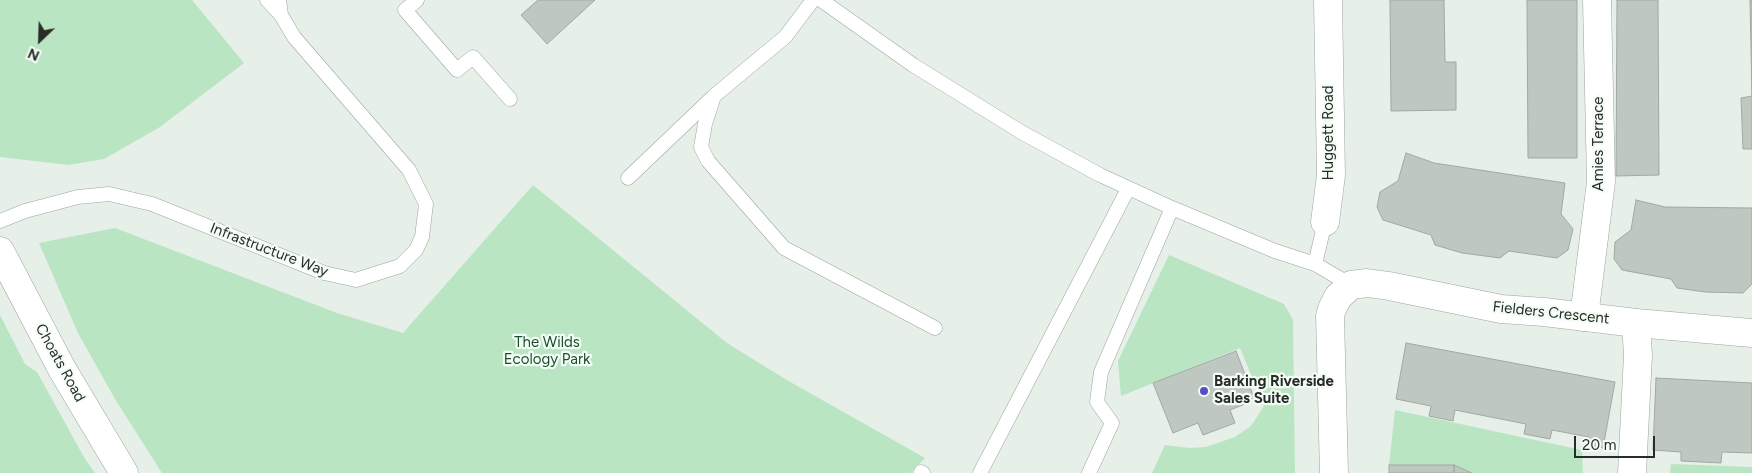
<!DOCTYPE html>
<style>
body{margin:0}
#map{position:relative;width:1752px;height:473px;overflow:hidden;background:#e6efe8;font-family:Figtree,sans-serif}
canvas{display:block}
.north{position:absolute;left:15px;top:15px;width:50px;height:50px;-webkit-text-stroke:4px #f4fdf5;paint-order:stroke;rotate:204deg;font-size:14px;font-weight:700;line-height:20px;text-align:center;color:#282b28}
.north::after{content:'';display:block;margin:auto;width:18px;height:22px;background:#282b28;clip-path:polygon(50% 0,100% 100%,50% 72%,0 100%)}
.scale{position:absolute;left:1574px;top:436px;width:81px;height:22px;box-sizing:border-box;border:2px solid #282b28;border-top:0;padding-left:6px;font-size:15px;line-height:18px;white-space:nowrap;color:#282b28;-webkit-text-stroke:4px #f4fdf5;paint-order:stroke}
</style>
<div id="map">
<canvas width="1752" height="473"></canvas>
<div class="north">N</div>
<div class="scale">20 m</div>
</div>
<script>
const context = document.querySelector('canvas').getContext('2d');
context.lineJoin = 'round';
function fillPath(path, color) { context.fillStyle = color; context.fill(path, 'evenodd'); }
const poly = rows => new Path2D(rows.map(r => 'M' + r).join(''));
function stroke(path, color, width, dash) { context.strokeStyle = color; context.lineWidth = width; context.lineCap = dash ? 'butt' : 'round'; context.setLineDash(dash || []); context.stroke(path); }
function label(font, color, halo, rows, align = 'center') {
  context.font = font + ' Figtree,sans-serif'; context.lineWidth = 4.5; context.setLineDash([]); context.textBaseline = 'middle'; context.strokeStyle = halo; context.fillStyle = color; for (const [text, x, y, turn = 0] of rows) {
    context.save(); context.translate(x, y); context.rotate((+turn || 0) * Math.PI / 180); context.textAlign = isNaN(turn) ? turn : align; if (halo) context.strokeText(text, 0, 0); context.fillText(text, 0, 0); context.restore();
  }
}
const green = poly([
 [0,0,192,0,244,63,160,127,104,159,68,165,0,157],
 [533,185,727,343,785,379,925,458,911,473,162,473,115,399,78,333,39,243,115,228,337,313,403,333],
 [1169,255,1284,304,1293,320,1295,473,1152,473,1165,445,1189,448,1206,447,1235,437,1251,426,1264,406,1240,348,1121,396,1118,361],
 [0,315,25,364,37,372,85,459,95,473,0,473],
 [1395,410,1582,450,1583,473,1472,473,1454,465,1389,465],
 [1671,464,1752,467,1752,473,1670,473]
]);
const building = poly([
 [538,0,595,0,547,44,521,15,538,0],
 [1390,0,1444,0,1445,62,1456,62,1456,110,1391,111,1390,0],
 [1527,0,1577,0,1577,158,1528,158,1527,0],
 [1617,0,1658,0,1659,175,1616,176,1617,0],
 [1750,0,1752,0,1752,149,1743,149,1741,98,1752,96,1750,0],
 [1406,153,1434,163,1565,183,1561,214,1573,229,1568,250,1557,258,1509,251,1500,258,1462,253,1435,245,1431,235,1383,220,1377,207,1380,192,1398,181,1406,153],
 [1636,200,1665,207,1752,208,1752,284,1743,293,1705,292,1677,288,1671,279,1622,270,1614,259,1615,242,1631,230,1636,200],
 [1406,343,1615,382,1603,448,1588,445,1589,437,1552,430,1550,439,1524,434,1526,424,1455,410,1453,421,1429,416,1431,406,1396,399,1406,343],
 [1236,351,1255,400,1230,410,1235,423,1203,435,1198,423,1173,433,1153,383,1236,351],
 [1656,378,1752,383,1752,453,1722,452,1721,463,1681,461,1681,452,1653,450,1656,378],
 [1389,465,1454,465,1454,473,1389,473,1389,465],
 [1454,465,1472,473,1454,473,1454,465]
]);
const lane = poly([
 [267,0,281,15],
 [417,0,405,10,457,70,473,57,510,99],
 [821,0,913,65,1021,132,1100,175,1172,208,1275,251,1315,264,1351,285],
 [714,96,705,124,701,147,708,161,784,248,935,328],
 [628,178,714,96,785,37,813,0],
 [0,221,25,211,78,197,109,194,152,204,324,273,356,280,400,266,416,250,422,237,426,204,409,170,294,37,281,15,279,0],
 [1315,264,1325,222],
 [921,472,923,473],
 [980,473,1128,189],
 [1089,473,1112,423,1097,402,1101,372,1172,208]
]);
const street = poly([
 [1325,222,1331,175,1328,0],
 [1584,317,1601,182,1597,0],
 [1632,473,1638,355,1636,323]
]);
const secondary = poly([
 [0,251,62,369,124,473],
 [1334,473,1330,316,1332,309,1338,297,1351,285,1367,283,1389,286,1501,309,1544,312,1636,323,1752,333]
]);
const markers = [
 [1204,391,5,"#5350c7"]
];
const streetNames = [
 ["Huggett Road",1329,133,-90],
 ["Amies Terrace",1599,144,-90],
 ["Infrastructure Way",269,250,21],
 ["Fielders Crescent",1551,313,6],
 ["Choats Road",60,363,61]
];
const parkNames = [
 ["The Wilds",547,343],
 ["Ecology Park",547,360]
];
const poiNames = [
 ["Barking Riverside",1214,382],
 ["Sales Suite",1214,399]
];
fillPath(green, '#b9e5c3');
fillPath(building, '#bec7c0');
stroke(building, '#a0a9a2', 1);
stroke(lane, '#9ca59e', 15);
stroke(street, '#9ca59e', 29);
stroke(secondary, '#9ca59e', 29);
stroke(lane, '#fff', 14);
stroke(street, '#fff', 28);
stroke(secondary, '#fff', 28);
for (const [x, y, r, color] of markers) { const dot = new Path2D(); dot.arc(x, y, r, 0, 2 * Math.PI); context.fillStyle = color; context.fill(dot); stroke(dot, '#f4fdf5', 2); }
label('15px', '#282b28', '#f4fdf5', streetNames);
label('15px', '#1a502d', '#f4fdf5', parkNames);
label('bold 15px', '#282b28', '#f4fdf5', poiNames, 'left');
</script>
